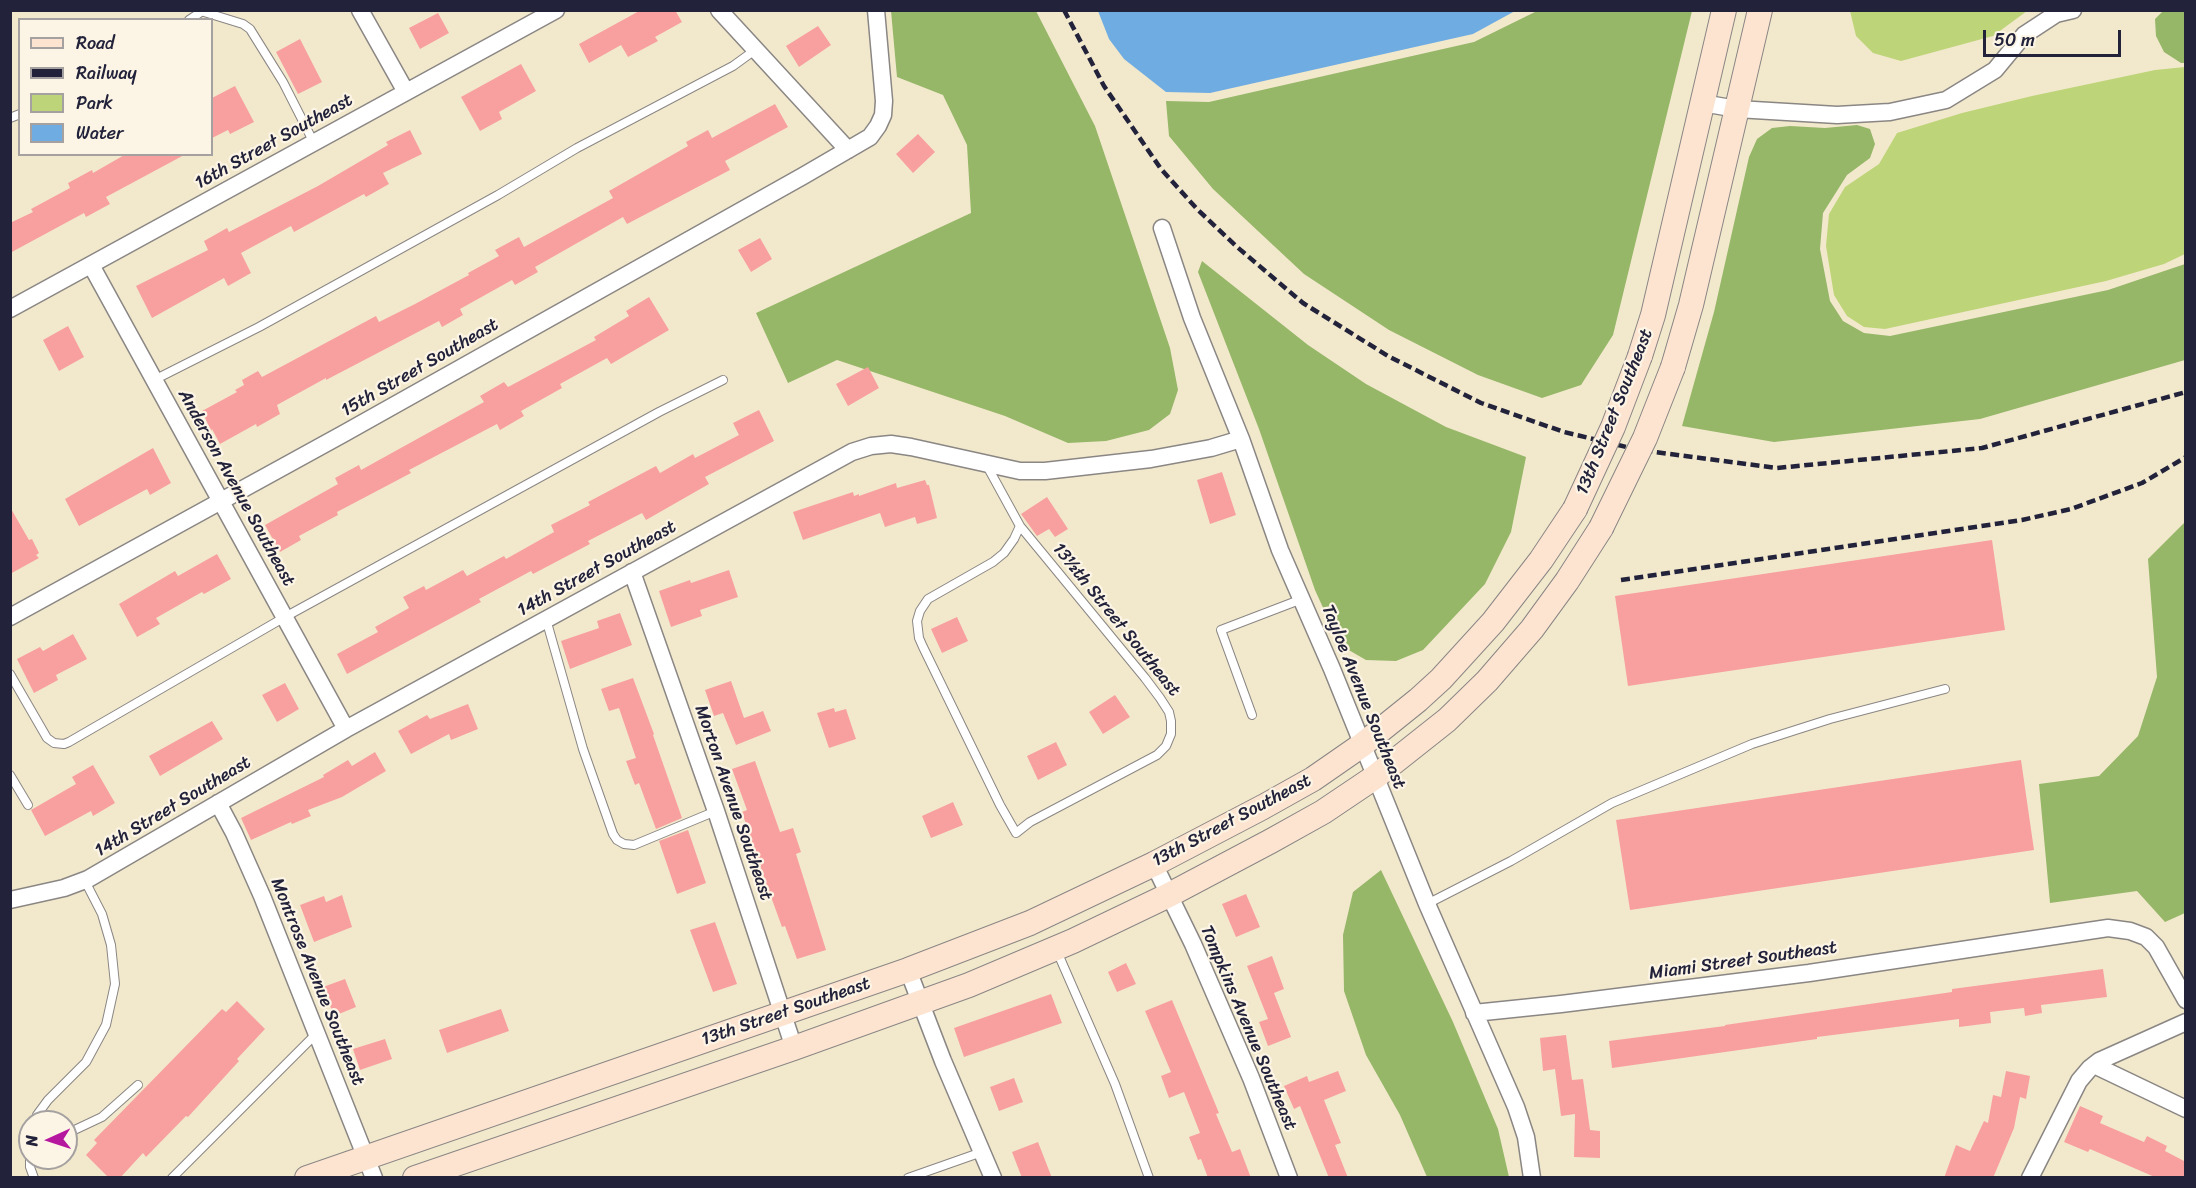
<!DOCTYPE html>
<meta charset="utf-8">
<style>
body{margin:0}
#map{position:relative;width:2196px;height:1188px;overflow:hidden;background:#f2e9cd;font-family:Sriracha,sans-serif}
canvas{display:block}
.frame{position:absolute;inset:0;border:12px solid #22223b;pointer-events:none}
.legend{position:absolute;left:18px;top:18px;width:195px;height:138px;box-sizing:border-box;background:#fcf5e5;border:2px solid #a5a1a1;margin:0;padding:8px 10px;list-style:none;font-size:18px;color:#22223b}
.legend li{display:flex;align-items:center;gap:12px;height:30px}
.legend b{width:30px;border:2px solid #a5a1a1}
.north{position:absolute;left:18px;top:1110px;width:60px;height:60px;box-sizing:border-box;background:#fcf5e5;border:2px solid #a5a1a1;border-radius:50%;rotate:267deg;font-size:16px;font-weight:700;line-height:24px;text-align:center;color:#22223b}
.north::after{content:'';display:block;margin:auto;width:21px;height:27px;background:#b5179e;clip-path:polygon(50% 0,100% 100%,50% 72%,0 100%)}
.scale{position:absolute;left:1983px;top:30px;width:138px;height:27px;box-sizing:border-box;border:3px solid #22223b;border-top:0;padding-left:8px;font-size:18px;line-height:21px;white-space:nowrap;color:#22223b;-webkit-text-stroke:4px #fcf5e5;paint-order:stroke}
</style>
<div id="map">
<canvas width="2196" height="1188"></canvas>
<div class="frame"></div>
<ul class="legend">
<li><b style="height:8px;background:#fde4d1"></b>Road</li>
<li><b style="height:8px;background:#22223b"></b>Railway</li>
<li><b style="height:16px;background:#bed478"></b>Park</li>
<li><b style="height:16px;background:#6face1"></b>Water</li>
</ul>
<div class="north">N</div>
<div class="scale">50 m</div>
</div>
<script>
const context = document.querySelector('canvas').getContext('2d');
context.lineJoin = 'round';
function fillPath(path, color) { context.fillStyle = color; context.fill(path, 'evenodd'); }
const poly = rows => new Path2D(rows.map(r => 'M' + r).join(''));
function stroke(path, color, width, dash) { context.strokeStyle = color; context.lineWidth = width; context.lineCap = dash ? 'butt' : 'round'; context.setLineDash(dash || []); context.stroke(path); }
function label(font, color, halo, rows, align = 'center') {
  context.font = font + ' Sriracha,sans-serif'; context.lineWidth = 4.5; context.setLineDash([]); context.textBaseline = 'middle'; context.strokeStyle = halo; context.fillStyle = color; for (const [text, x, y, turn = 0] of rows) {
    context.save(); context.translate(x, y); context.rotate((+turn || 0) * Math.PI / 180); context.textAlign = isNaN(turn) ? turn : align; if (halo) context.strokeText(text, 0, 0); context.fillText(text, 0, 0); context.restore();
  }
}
const green = poly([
 [1850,11,1850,10,2027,11,1993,36,1901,61,1873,53,1856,36],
 [2185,67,2185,254,2164,264,2106,281,1885,329,1864,327,1847,316,1834,295,1826,246,1829,214,1845,187,1879,164,1897,133,1962,113,2032,96,2155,70]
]);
const forest = poly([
 [2164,10,2185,11,2185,63,2181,63,2164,52,2156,36,2155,19],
 [891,11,1036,11,1095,126,1170,348,1178,390,1170,414,1149,430,1106,441,1068,443,1005,416,837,360,788,383,756,313,971,213,967,145,943,95,897,77],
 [1537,11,1692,11,1613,335,1581,385,1542,398,1478,375,1389,330,1304,274,1213,189,1169,136,1166,101,1209,102,1474,42],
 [1857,125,1870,129,1875,144,1870,158,1847,175,1823,213,1820,249,1830,301,1843,321,1864,333,1890,336,2108,290,2185,264,2185,360,1980,419,1774,442,1682,426,1714,312,1749,157,1757,139,1772,128,1790,126,1825,128],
 [1202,261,1308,345,1366,384,1446,427,1526,457,1511,532,1485,584,1423,650,1396,661,1366,660,1340,645,1315,590,1259,429,1198,272],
 [2185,522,2185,913,2165,922,2137,891,2050,903,2039,784,2099,776,2138,736,2157,677,2148,559],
 [1381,870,1453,1022,1498,1129,1509,1177,1427,1177,1400,1115,1366,1055,1344,991,1343,935,1353,892]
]);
const water = poly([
 [1098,11,1515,11,1473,34,1210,93,1166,92,1124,59,1109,39]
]);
const building = poly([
 [641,10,675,10,682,22,655,37,658,41,628,57,621,45,589,63,579,44],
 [438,13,449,33,420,49,409,28],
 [818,26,831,45,799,67,786,46],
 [300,39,322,82,298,94,276,52],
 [521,64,536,91,499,112,502,119,480,131,461,97],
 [235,86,254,122,230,134,228,130,212,138,212,98],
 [775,104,788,127,725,161,730,170,627,224,623,217,535,267,538,272,515,285,512,280,460,309,463,315,442,327,439,321,326,380,326,378,277,405,280,414,257,427,256,424,220,444,212,429,211,431,202,411,237,392,235,390,244,385,242,380,258,371,262,377,376,316,379,322,415,304,469,275,468,273,499,256,495,250,519,237,524,247,613,198,609,191,688,146,686,142,708,130,712,138],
 [410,130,422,154,383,173,389,184,366,197,364,194,294,232,291,226,241,253,251,273,228,286,224,278,152,318,136,286,208,250,204,241,227,228,229,232,318,186,388,145,386,142],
 [918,134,935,152,913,173,896,154],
 [126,154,186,154,106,197,110,204,86,217,84,213,10,253,10,223,33,212,31,209,70,188,68,183,92,170,93,173],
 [760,238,772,259,751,272,738,250],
 [649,297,669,330,611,364,607,358,560,384,562,388,521,411,524,416,500,430,497,424,409,470,411,473,337,512,338,515,299,536,301,540,280,552,265,525,338,484,335,478,359,465,361,470,484,402,480,396,504,382,508,387,596,340,594,337,629,316,626,311],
 [68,326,84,357,59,371,43,340],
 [868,367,879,388,848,406,836,384],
 [759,410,774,441,705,477,709,484,646,520,642,513,588,541,590,544,533,574,531,571,479,599,481,602,347,674,337,654,378,632,375,627,409,608,403,597,424,586,426,590,463,570,467,576,504,556,506,559,554,532,551,525,590,505,588,502,656,466,660,473,693,454,695,458,739,435,733,423],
 [153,448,171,483,150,495,147,489,79,526,65,499],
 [1222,472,1236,515,1210,524,1197,480],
 [925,480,927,485,929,485,937,518,917,524,915,517,885,527,880,513,803,540,793,512,853,492,854,496,859,494,859,496,896,483,897,488],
 [1047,497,1068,529,1055,537,1049,529,1037,536,1021,514],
 [10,507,29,540,32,539,39,553,36,555,39,558,10,574],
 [1992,540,2005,630,1628,686,1615,596],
 [217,554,231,579,204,594,202,592,156,618,160,624,137,637,119,604,175,571,178,576],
 [729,570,738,597,700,610,702,616,671,627,659,591,690,580,691,583],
 [620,613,632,645,570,669,561,641,599,628,597,621],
 [957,617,968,641,942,653,931,629],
 [73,634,87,659,56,675,58,680,34,693,17,659,40,647,43,651],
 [633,678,654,734,653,735,682,818,656,829,639,783,635,785,626,761,636,758,619,708,609,711,601,689],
 [731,681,744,718,763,711,771,731,736,745,723,713,714,716,705,690],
 [285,683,299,709,277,722,262,695],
 [1115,695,1130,717,1103,734,1089,712],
 [468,704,478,729,451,740,449,734,411,754,398,731,427,715,430,719],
 [834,708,835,712,846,709,856,739,829,748,817,713],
 [212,721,223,739,160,776,149,756],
 [1056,742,1067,765,1038,780,1027,756],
 [375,752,386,771,342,797,308,810,311,816,292,824,291,822,251,840,241,818,324,777,323,775,348,760,352,766],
 [2021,760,2034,850,1630,910,1616,820],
 [755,761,780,832,793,828,801,852,796,854,826,950,797,959,785,926,782,927,758,861,742,812,747,810,732,769],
 [93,765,115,803,93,816,91,811,45,836,31,810,76,784,72,777],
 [953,802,963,825,931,838,922,816],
 [688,830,706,883,677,894,659,841],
 [1246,894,1260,927,1236,937,1222,904],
 [342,895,352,927,314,942,300,905,324,896,326,902],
 [715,922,737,984,713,992,690,930],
 [1272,956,1284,989,1274,993,1291,1037,1268,1046,1259,1022,1268,1019,1247,966],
 [1126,963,1136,984,1117,992,1108,972],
 [2103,969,2107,997,2041,1005,2042,1013,2025,1016,2024,1008,1990,1012,1991,1023,1959,1027,1959,1019,1817,1037,1817,1039,1612,1068,1609,1041,1725,1026,1725,1025,1952,992,1952,989],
 [345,979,356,1007,334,1016,323,987],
 [1051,994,1062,1023,964,1057,954,1028],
 [1172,1000,1219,1113,1216,1114,1232,1152,1240,1149,1251,1178,1208,1178,1201,1159,1198,1160,1189,1137,1200,1133,1184,1092,1169,1098,1161,1076,1171,1072,1145,1011],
 [237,1001,265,1029,237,1059,239,1061,188,1117,186,1116,146,1157,143,1153,120,1178,109,1178,86,1155,97,1143,94,1140,222,1009,226,1012],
 [501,1009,509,1031,447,1053,439,1030],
 [1566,1035,1572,1080,1583,1079,1590,1130,1600,1131,1600,1158,1574,1157,1575,1114,1561,1116,1555,1069,1543,1071,1540,1038],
 [385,1039,392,1059,360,1070,353,1049],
 [1338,1071,1346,1091,1324,1100,1341,1143,1335,1145,1348,1178,1329,1178,1300,1106,1294,1109,1284,1086,1307,1076,1309,1082],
 [2006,1071,2030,1076,2026,1099,2020,1097,2014,1128,1993,1178,1944,1178,1956,1145,1970,1151,1984,1121,1988,1123,1993,1095,2001,1097],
 [1014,1078,1023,1102,999,1111,990,1087],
 [2080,1106,2103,1116,2100,1123,2144,1142,2147,1136,2167,1146,2165,1151,2186,1162,2186,1178,2157,1178,2090,1149,2088,1152,2064,1142],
 [1038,1142,1052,1178,1022,1178,1012,1152]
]);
const service = poly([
 [204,12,243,24,250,29,283,82,314,143],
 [189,20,204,10],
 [10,118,20,114],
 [154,380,259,327,498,195,577,148,733,66,755,50],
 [986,464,1020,526,1014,539,1004,553,993,562,928,599,920,611,917,621,919,638,923,647,1000,805,1016,833,1030,822,1157,755,1166,746,1171,734,1171,721,1169,712,1160,698,1145,678,1020,526],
 [546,619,583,749,613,834,617,840,624,844,634,845,716,811],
 [10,674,47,738,54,743,64,744,69,742,285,617,659,412,723,380],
 [1252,715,1221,630,1302,599],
 [10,775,28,805],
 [1427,904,1511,861,1612,803,1752,744,1830,719,1945,689],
 [1056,949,1115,1084,1149,1178],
 [35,1122,37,1115,48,1100,86,1062,106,1025,115,984,111,945,102,914,85,881],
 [66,1134,102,1117,138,1085],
 [30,1138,30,1140],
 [30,1158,30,1167,34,1178],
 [172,1178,317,1033],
 [908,1178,982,1152]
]);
const minor = poly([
 [360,10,406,92],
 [719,10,848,150],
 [1702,103,1737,109,1837,115,1890,112,1946,100,1995,70,2024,35,2056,14,2073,10],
 [1162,228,1192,318,1241,439,1280,550,1332,669,1427,904,1516,1107,1526,1137,1532,1178],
 [91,265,346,729],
 [10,309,556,10],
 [632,572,716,811,794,1048],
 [10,617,343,434,803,176,870,137,878,126,883,115,884,101,876,10],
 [218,803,234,833,262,896,374,1178],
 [1154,864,1193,944,1251,1078,1289,1178],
 [10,900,64,888,88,879,346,729,852,452,871,446,891,444,911,447,1020,471,1045,471,1151,459,1211,448,1241,439],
 [908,970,943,1061,993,1178],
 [1474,1013,1561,1004,1809,973,2108,928,2130,931,2146,937,2156,947,2186,1000],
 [2094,1065,2186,1109],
 [2030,1178,2079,1081,2090,1068,2099,1061,2186,1022]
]);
const secondary = poly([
 [1640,356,1653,315,1724,10],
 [1673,367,1691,305,1760,10],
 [307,1178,908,970,1030,923,1154,864,1263,807,1313,779,1362,745,1418,700,1441,679,1493,622,1541,560,1575,509],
 [415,1178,794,1048,969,985,1073,941,1169,895,1271,841,1323,812,1375,777,1447,720,1487,681,1532,629,1567,581,1601,528]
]);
const rail = poly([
 [1064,10,1104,86,1161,169,1197,209,1236,246,1303,303,1388,356,1481,403,1564,432,1639,450,1777,468,1982,448,2186,392],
 [1621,580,2022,520,2071,509,2142,483,2186,457]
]);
const secondaryBridge = poly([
 [1575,509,1613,427,1640,356],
 [1601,528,1645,438,1673,367]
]);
const streetNames = [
 ["16th Street Southeast",274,142,-29],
 ["15th Street Southeast",420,368,-30],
 ["13th Street Southeast",1615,412,-68],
 ["Anderson Avenue Southeast",236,488,61],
 ["14th Street Southeast",597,569,-29],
 ["13½th Street Southeast",1116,620,51],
 ["Tayloe Avenue Southeast",1363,697,68],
 ["Morton Avenue Southeast",733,803,71],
 ["14th Street Southeast",173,807,-31],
 ["13th Street Southeast",1232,821,-28],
 ["Miami Street Southeast",1743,961,-8],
 ["Montrose Avenue Southeast",317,982,68],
 ["13th Street Southeast",786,1012,-19],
 ["Tompkins Avenue Southeast",1248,1028,67]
];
fillPath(green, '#bed478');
fillPath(forest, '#96b668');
fillPath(water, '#6face1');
fillPath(building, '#f8a09f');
stroke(service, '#8a8684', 10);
stroke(minor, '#8a8684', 19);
stroke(secondary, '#8a8684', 26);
stroke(service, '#fff', 8);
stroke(minor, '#fff', 16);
stroke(secondary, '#fde4d1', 24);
stroke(rail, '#22223b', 4.5, [9, 4.5]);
stroke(secondaryBridge, '#8a8684', 26, []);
stroke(secondaryBridge, '#fde4d1', 24);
label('18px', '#22223b', '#fcf5e5', streetNames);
</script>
